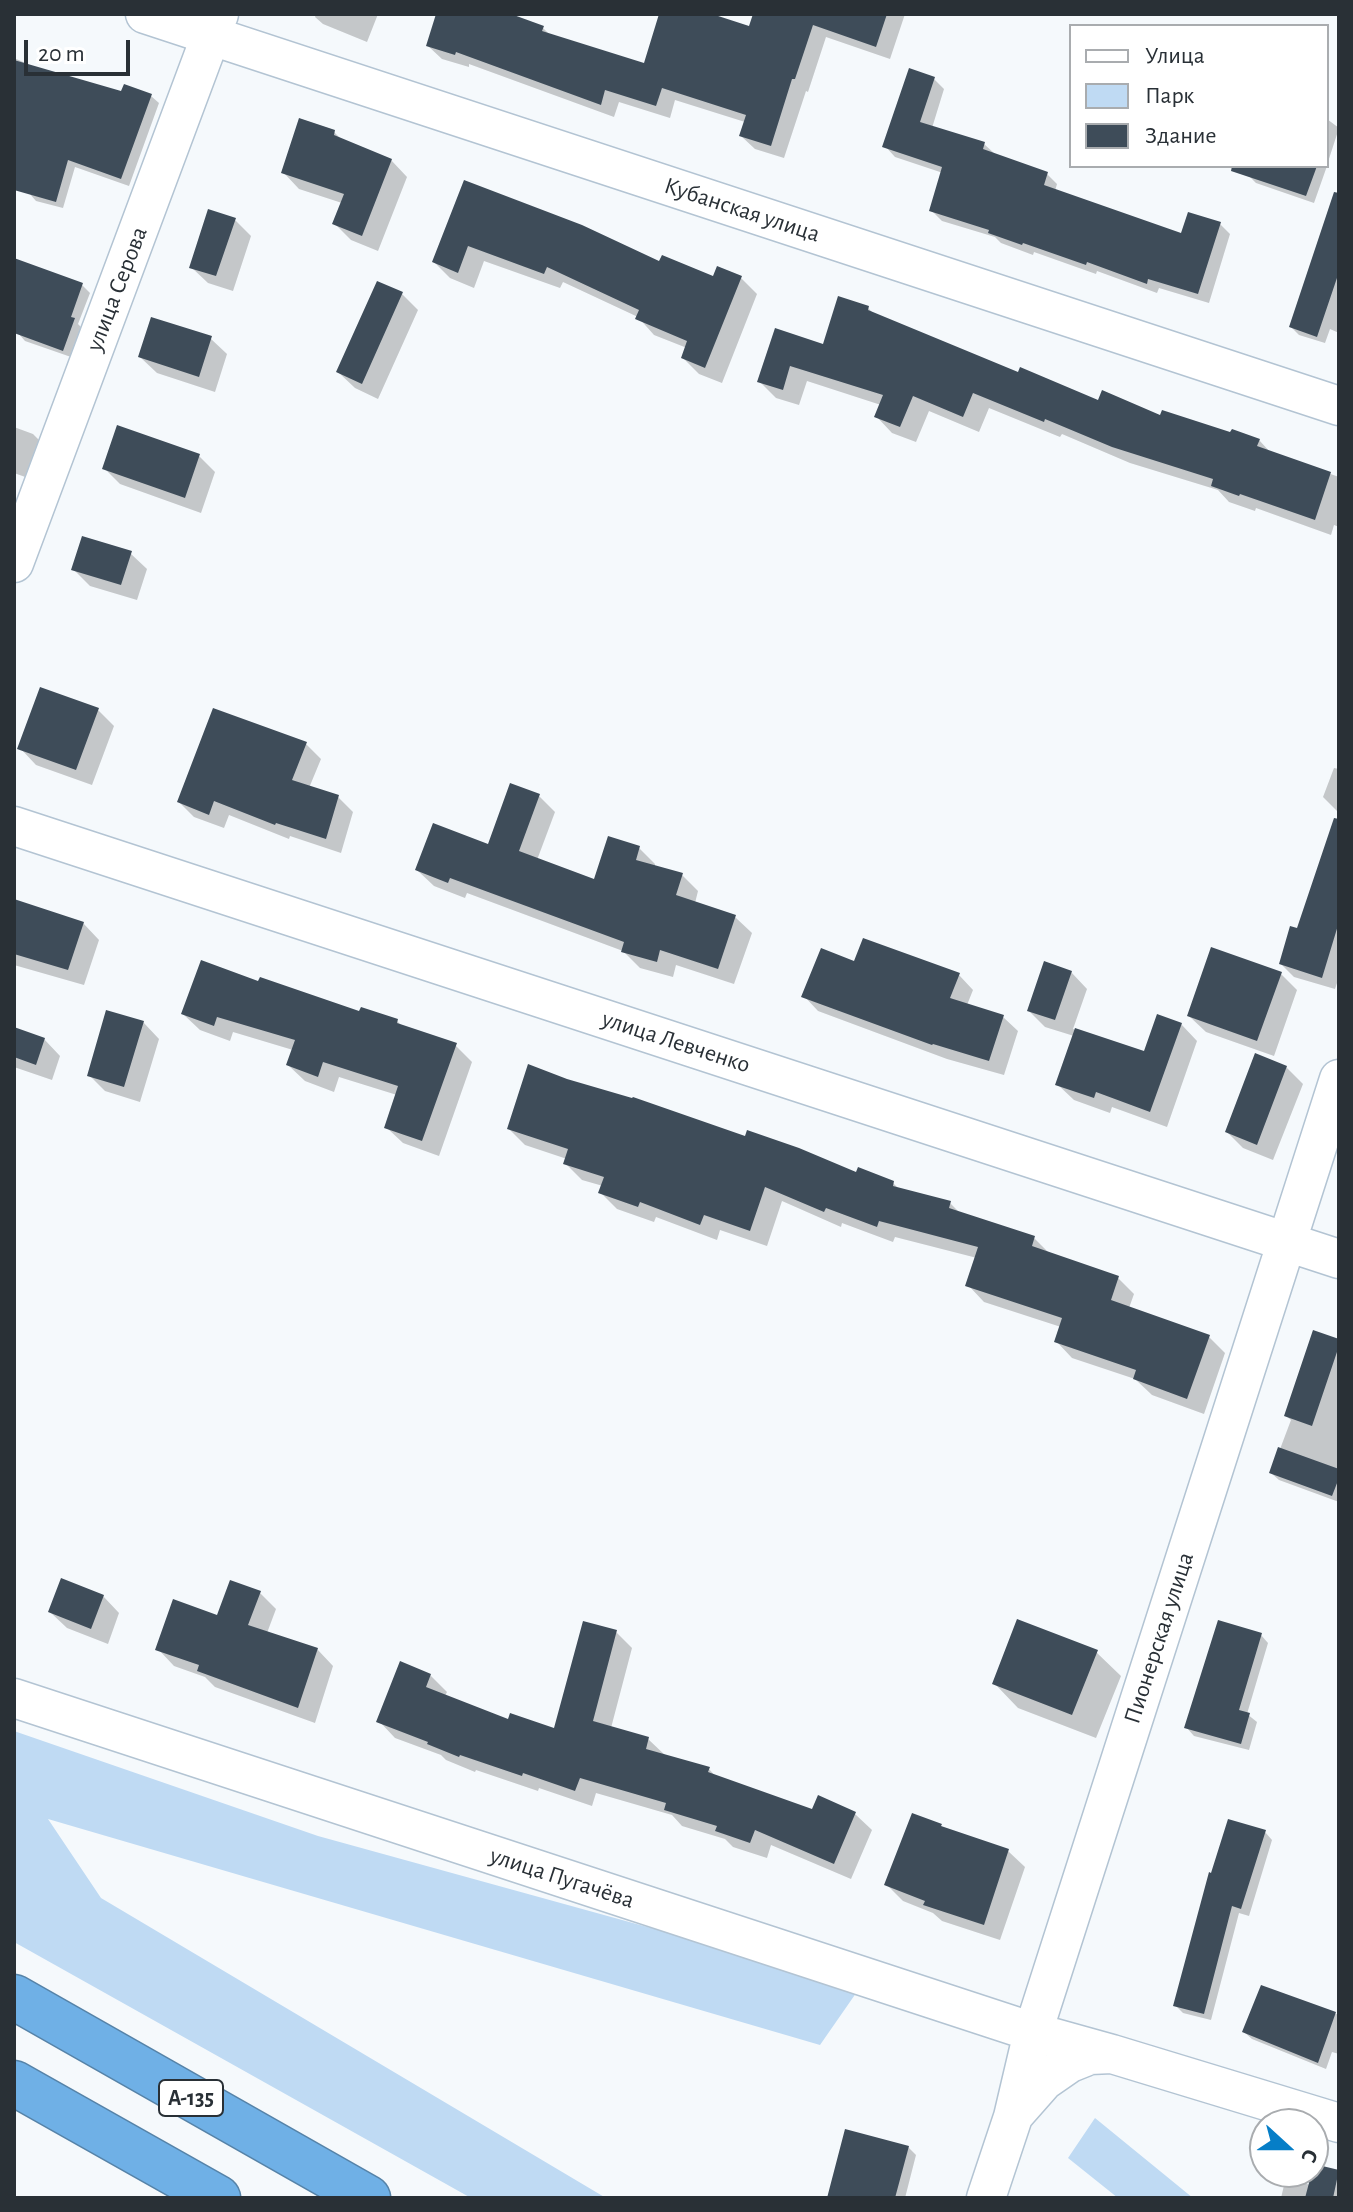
<!DOCTYPE html>
<meta charset="utf-8">
<style>
body{margin:0}
#map{position:relative;width:1353px;height:2212px;overflow:hidden;background:#f5f9fc;font-family:"Alegreya Sans",sans-serif}
canvas{display:block}
.frame{position:absolute;inset:0;border:16px solid #293036;pointer-events:none}
.legend{position:absolute;left:1069px;top:24px;width:260px;height:144px;box-sizing:border-box;background:#fff;border:2px solid #a9acaf;margin:0;padding:10px 14px;list-style:none;font-size:24px;color:#293036}
.legend li{display:flex;align-items:center;gap:16px;height:40px}
.legend b{width:40px;border:2px solid #a9acaf}
.north{position:absolute;left:1249px;top:2108px;width:80px;height:80px;box-sizing:border-box;background:#fff;border:2px solid #a9acaf;border-radius:50%;rotate:111deg;font-size:22px;font-weight:700;line-height:32px;text-align:center;color:#293036}
.north::after{content:'';display:block;margin:auto;width:28px;height:36px;background:#067ec7;clip-path:polygon(50% 0,100% 100%,50% 72%,0 100%)}
.scale{position:absolute;left:24px;top:40px;width:106px;height:36px;box-sizing:border-box;border:4px solid #293036;border-top:0;padding-left:10px;font-size:24px;line-height:28px;white-space:nowrap;color:#293036;-webkit-text-stroke:6px #fff;paint-order:stroke}
</style>
<div id="map">
<canvas width="1353" height="2212"></canvas>
<div class="frame"></div>
<ul class="legend">
<li><b style="height:10px;background:#fff"></b>Улица</li>
<li><b style="height:22px;background:#bfdaf3"></b>Парк</li>
<li><b style="height:22px;background:#3e4c59"></b>Здание</li>
</ul>
<div class="north">С</div>
<div class="scale">20 m</div>
</div>
<script>
const context = document.querySelector('canvas').getContext('2d');
context.lineJoin = 'round';
function fillPath(path, color) { context.fillStyle = color; context.fill(path, 'evenodd'); }
const poly = rows => new Path2D(rows.map(r => 'M' + r).join(''));
function stroke(path, color, width, dash) { context.strokeStyle = color; context.lineWidth = width; context.lineCap = dash ? 'butt' : 'round'; context.setLineDash(dash || []); context.stroke(path); }
function label(font, color, halo, rows, align = 'center') {
  context.font = font + ' "Alegreya Sans",sans-serif'; context.lineWidth = 8; context.setLineDash([]); context.textBaseline = 'middle'; context.strokeStyle = halo; context.fillStyle = color; for (const [text, x, y, turn = 0] of rows) {
    context.save(); context.translate(x, y); context.rotate((+turn || 0) * Math.PI / 180); context.textAlign = isNaN(turn) ? turn : align; if (halo) context.strokeText(text, 0, 0); context.fillText(text, 0, 0); context.restore();
  }
}
const green = poly([
 [14,1731,318,1836,861,1986,820,2045,48,1819,101,1898,606,2198,471,2198,14,1942],
 [1095,2118,1193,2198,1118,2198,1068,2158]
]);
const shadow = poly([
 [316,14,378,14,367,42,323,24,315,17],
 [438,14,502,14,543,28,551,36,645,66,661,14,706,14,750,29,755,14,905,14,890,59,826,37,808,92,806,91,784,158,755,149,741,136,745,122,675,100,670,118,619,102,614,117,469,64,469,67,442,59,428,46],
 [14,58,39,69,122,94,125,86,151,96,159,103,129,186,75,167,63,208,36,201,29,193,14,146],
 [934,79,944,89,932,128,984,144,995,154,1047,174,1057,184,1055,191,1182,236,1220,224,1230,234,1209,303,1159,288,1157,293,1097,271,1096,274,1034,252,1033,255,1001,243,995,237,942,221,932,211,943,173,895,157,885,146],
 [1327,119,1339,128,1327,165],
 [334,132,343,141,391,160,407,177,378,251,351,240,334,223,342,203,299,189,283,172],
 [1252,166,1327,166,1314,203,1256,183,1249,176],
 [465,183,660,264,714,279,741,278,757,294,722,383,699,374,683,358,687,348,654,335,638,317,563,282,560,288,484,261,474,288,450,278,434,262],
 [235,220,251,236,233,291,208,283,191,267],
 [1339,226,1339,333,1330,329,1325,343,1299,335,1291,327],
 [14,261,82,285,90,293,78,324,81,327,71,357,25,341,18,333,14,326],
 [402,294,418,310,378,399,355,388,338,372],
 [868,308,876,316,1019,374,1100,402,1259,440,1271,453,1339,477,1339,527,1334,525,1331,535,1256,508,1255,511,1229,502,1218,490,1130,463,1062,434,1060,437,989,408,979,432,929,411,916,442,892,433,876,416,881,405,807,381,799,405,776,398,759,381,824,346],
 [210,338,227,354,215,392,157,373,140,357],
 [14,427,33,434,43,444,31,479,14,473],
 [199,456,215,472,201,513,120,484,104,468],
 [130,553,147,569,137,600,90,586,73,569],
 [98,710,114,726,92,785,36,765,20,748],
 [306,744,321,759,309,788,338,797,353,812,341,853,290,836,289,839,229,815,224,828,194,817,179,802],
 [1334,768,1339,769,1339,813,1323,797],
 [539,796,555,812,537,860,595,882,639,848,655,864,655,867,682,875,698,891,695,903,735,917,752,933,734,984,676,965,673,977,640,968,623,951,467,893,465,898,434,886,417,870,489,846],
 [1339,895,1339,977,1335,989,1294,977,1281,964],
 [14,902,83,923,99,940,84,985,14,965],
 [855,964,959,975,973,990,967,1005,1003,1017,1018,1031,1004,1075,947,1059,818,1011,804,996],
 [1071,972,1087,989,1073,1029,1145,1054,1181,1024,1197,1041,1167,1127,1112,1107,1110,1113,1074,1100,1057,1084,1074,1036,1045,1027,1029,1011],
 [1281,974,1297,990,1274,1056,1206,1032,1189,1016],
 [260,983,361,1014,397,1021,404,1028,455,1045,472,1062,439,1156,403,1143,386,1127,397,1095,339,1077,334,1092,305,1081,288,1065,293,1050,233,1032,230,1041,200,1030,183,1014],
 [143,1022,159,1039,140,1102,105,1091,89,1075],
 [14,1029,44,1039,60,1056,52,1080,14,1067],
 [1286,1067,1303,1084,1273,1160,1243,1148,1227,1132],
 [509,1129,857,1175,893,1183,900,1190,950,1203,961,1214,1034,1238,1051,1255,1118,1278,1134,1294,1129,1308,1209,1337,1225,1353,1204,1414,1152,1395,1135,1379,1072,1358,1056,1341,1061,1327,984,1302,968,1285,977,1258,895,1237,893,1242,842,1223,841,1227,782,1201,767,1246,720,1230,717,1240,656,1217,654,1222,617,1209,601,1193,603,1186,582,1180,566,1164,567,1159,525,1145],
 [1339,1342,1339,1502,1279,1480,1271,1473,1291,1420,1286,1416],
 [260,1593,276,1609,267,1633,317,1649,333,1666,315,1723,215,1687,205,1677,174,1666,158,1649],
 [103,1596,119,1613,108,1644,67,1628,50,1612],
 [616,1632,632,1648,611,1728,648,1739,666,1756,709,1769,717,1778,813,1812,855,1814,872,1830,851,1879,771,1845,767,1858,733,1847,725,1839,682,1826,672,1815,596,1793,592,1806,539,1788,538,1791,476,1770,475,1772,446,1760,441,1755,395,1738,379,1721,430,1675,447,1692,445,1696,510,1722,555,1731],
 [1261,1635,1268,1643,1247,1714,1257,1722,1249,1750,1194,1736,1187,1728],
 [1096,1652,1121,1676,1096,1738,1018,1708,994,1683],
 [941,1826,945,1830,1008,1851,1025,1867,1000,1940,942,1921,933,1913,903,1901,887,1885],
 [1265,1832,1272,1840,1249,1916,1239,1913,1211,2020,1183,2013,1175,2005],
 [1262,1987,1339,2015,1339,2054,1332,2052,1326,2069,1252,2039,1244,2032],
 [908,2147,916,2155,905,2198,829,2198],
 [1315,2166,1339,2172,1339,2198,1281,2198,1286,2177,1310,2185]
]);
const building = poly([
 [436,14,511,14,544,26,542,31,644,63,659,14,712,14,749,26,753,14,887,14,876,47,813,25,795,79,792,79,771,146,739,136,746,115,662,88,656,106,605,90,601,105,456,52,455,55,426,46],
 [14,60,121,91,124,84,152,94,121,179,68,160,56,202,14,190],
 [909,68,935,77,920,122,985,142,983,149,1048,172,1044,185,1181,233,1188,212,1221,222,1198,294,1148,279,1147,284,1087,262,1086,265,1023,243,1022,245,988,233,989,230,929,211,942,167,882,147],
 [299,118,335,130,334,135,392,159,362,236,332,224,344,194,281,173],
 [1232,166,1317,166,1306,196,1231,171],
 [464,180,582,225,659,261,662,255,713,276,717,266,742,276,705,368,681,358,687,341,635,319,639,310,547,267,544,274,468,246,458,273,432,262],
 [1334,192,1339,193,1339,272,1317,337,1289,327],
 [208,209,236,218,216,276,189,268],
 [14,258,83,283,71,317,75,318,63,351,14,333],
 [377,281,403,292,362,384,336,372],
 [838,296,869,306,868,310,1018,372,1020,367,1098,400,1102,390,1160,415,1162,410,1230,432,1232,429,1260,439,1257,446,1331,472,1315,520,1240,494,1239,496,1211,486,1213,479,1112,447,1045,419,1044,422,973,393,963,417,913,396,900,427,874,417,883,395,790,366,783,390,757,382,775,328,823,344],
 [151,317,212,336,199,377,138,357],
 [117,425,200,454,185,498,102,469],
 [82,536,132,551,121,585,71,570],
 [40,687,99,708,76,770,17,749],
 [213,708,307,742,292,780,339,795,326,839,276,823,275,825,214,801,209,815,177,802],
 [510,783,540,794,519,851,594,879,608,836,640,846,636,860,683,873,676,895,736,915,718,969,660,950,657,962,621,952,624,942,450,878,448,883,415,870,433,823,488,844],
 [1334,818,1339,819,1339,922,1322,978,1279,964,1290,926,1297,928],
 [14,899,84,922,68,970,14,954],
 [863,938,960,973,950,998,1004,1015,989,1061,933,1044,932,1045,801,997,821,948,854,961],
 [1211,947,1282,972,1257,1041,1187,1016],
 [201,960,258,981,260,977,359,1011,361,1007,398,1019,397,1023,457,1043,422,1141,384,1128,398,1086,323,1062,318,1077,286,1065,295,1040,217,1017,214,1026,181,1014],
 [1044,961,1072,971,1055,1020,1027,1011],
 [106,1010,144,1021,124,1087,87,1076],
 [1157,1014,1182,1023,1150,1112,1096,1092,1094,1098,1055,1085,1075,1028,1144,1051],
 [14,1027,45,1038,36,1065,14,1057],
 [1255,1053,1287,1066,1257,1145,1225,1132],
 [528,1064,567,1079,632,1098,633,1097,745,1136,747,1130,799,1148,856,1172,858,1167,894,1181,893,1186,951,1201,949,1208,1035,1236,1032,1246,1119,1276,1111,1300,1210,1335,1187,1399,1133,1379,1136,1370,1054,1342,1062,1318,965,1286,978,1247,879,1221,877,1227,826,1208,824,1212,765,1187,750,1231,704,1215,700,1225,640,1202,638,1207,598,1193,604,1177,563,1164,568,1149,507,1129],
 [1313,1330,1339,1339,1339,1346,1312,1426,1284,1416],
 [1278,1447,1339,1469,1339,1478,1332,1496,1269,1473],
 [61,1578,104,1595,91,1629,48,1612],
 [230,1580,261,1591,248,1625,318,1648,298,1708,197,1671,199,1665,155,1650,173,1599,217,1615],
 [1017,1619,1098,1650,1072,1715,992,1684],
 [1218,1620,1262,1633,1239,1710,1250,1713,1241,1744,1184,1728],
 [583,1621,617,1630,593,1721,649,1737,646,1749,710,1767,708,1772,812,1809,818,1795,856,1812,834,1864,755,1830,750,1843,715,1831,717,1826,664,1810,666,1803,580,1778,575,1791,523,1773,522,1776,460,1755,459,1757,427,1744,428,1742,376,1722,400,1661,431,1674,426,1687,508,1719,510,1713,554,1728],
 [912,1813,942,1824,941,1826,1009,1849,984,1925,923,1905,925,1901,884,1885],
 [1228,1819,1266,1830,1241,1909,1232,1906,1204,2014,1173,2006,1209,1872,1211,1873],
 [1261,1985,1336,2012,1318,2063,1242,2032],
 [845,2129,909,2146,895,2198,827,2198],
 [1314,2164,1339,2170,1333,2198,1305,2198]
]);
const minor = poly([
 [145,14,1339,406],
 [14,563,219,14],
 [14,826,1339,1259],
 [14,1698,1033,2032,1112,2054],
 [1014,2115,1044,2081,1070,2063,1090,2055,1112,2054,1339,2123],
 [986,2198,1013,2117,1033,2032,1339,1079]
]);
const highway = poly([
 [14,1997,368,2198],
 [14,2083,218,2198]
]);
const shields = [
 [191,2098,64]
];
const shieldNames = [
 ["А-135",191,2098]
];
const streetNames = [
 ["Кубанская улица",742,210,18],
 ["улица Серова",117,289,-69],
 ["улица Левченко",676,1042,18],
 ["Пионерская улица",1159,1638,-72],
 ["улица Пугачёва",562,1878,18]
];
fillPath(green, '#bfdaf3');
fillPath(shadow, '#0003');
fillPath(building, '#3e4c59');
stroke(minor, '#b3c4d3', 41);
stroke(highway, '#5683a8', 47);
stroke(minor, '#fff', 38);
stroke(highway, '#6fb0e6', 44);
for (const [x, y, w] of shields) { const box = new Path2D(); box.roundRect(x - w / 2, y - 18, w, 36, 6); context.fillStyle = '#fff'; context.fill(box); stroke(box, '#293036', 2); }
label('bold 22px', '#293036', null, shieldNames);
label('24px', '#293036', '#fff', streetNames);
</script>
